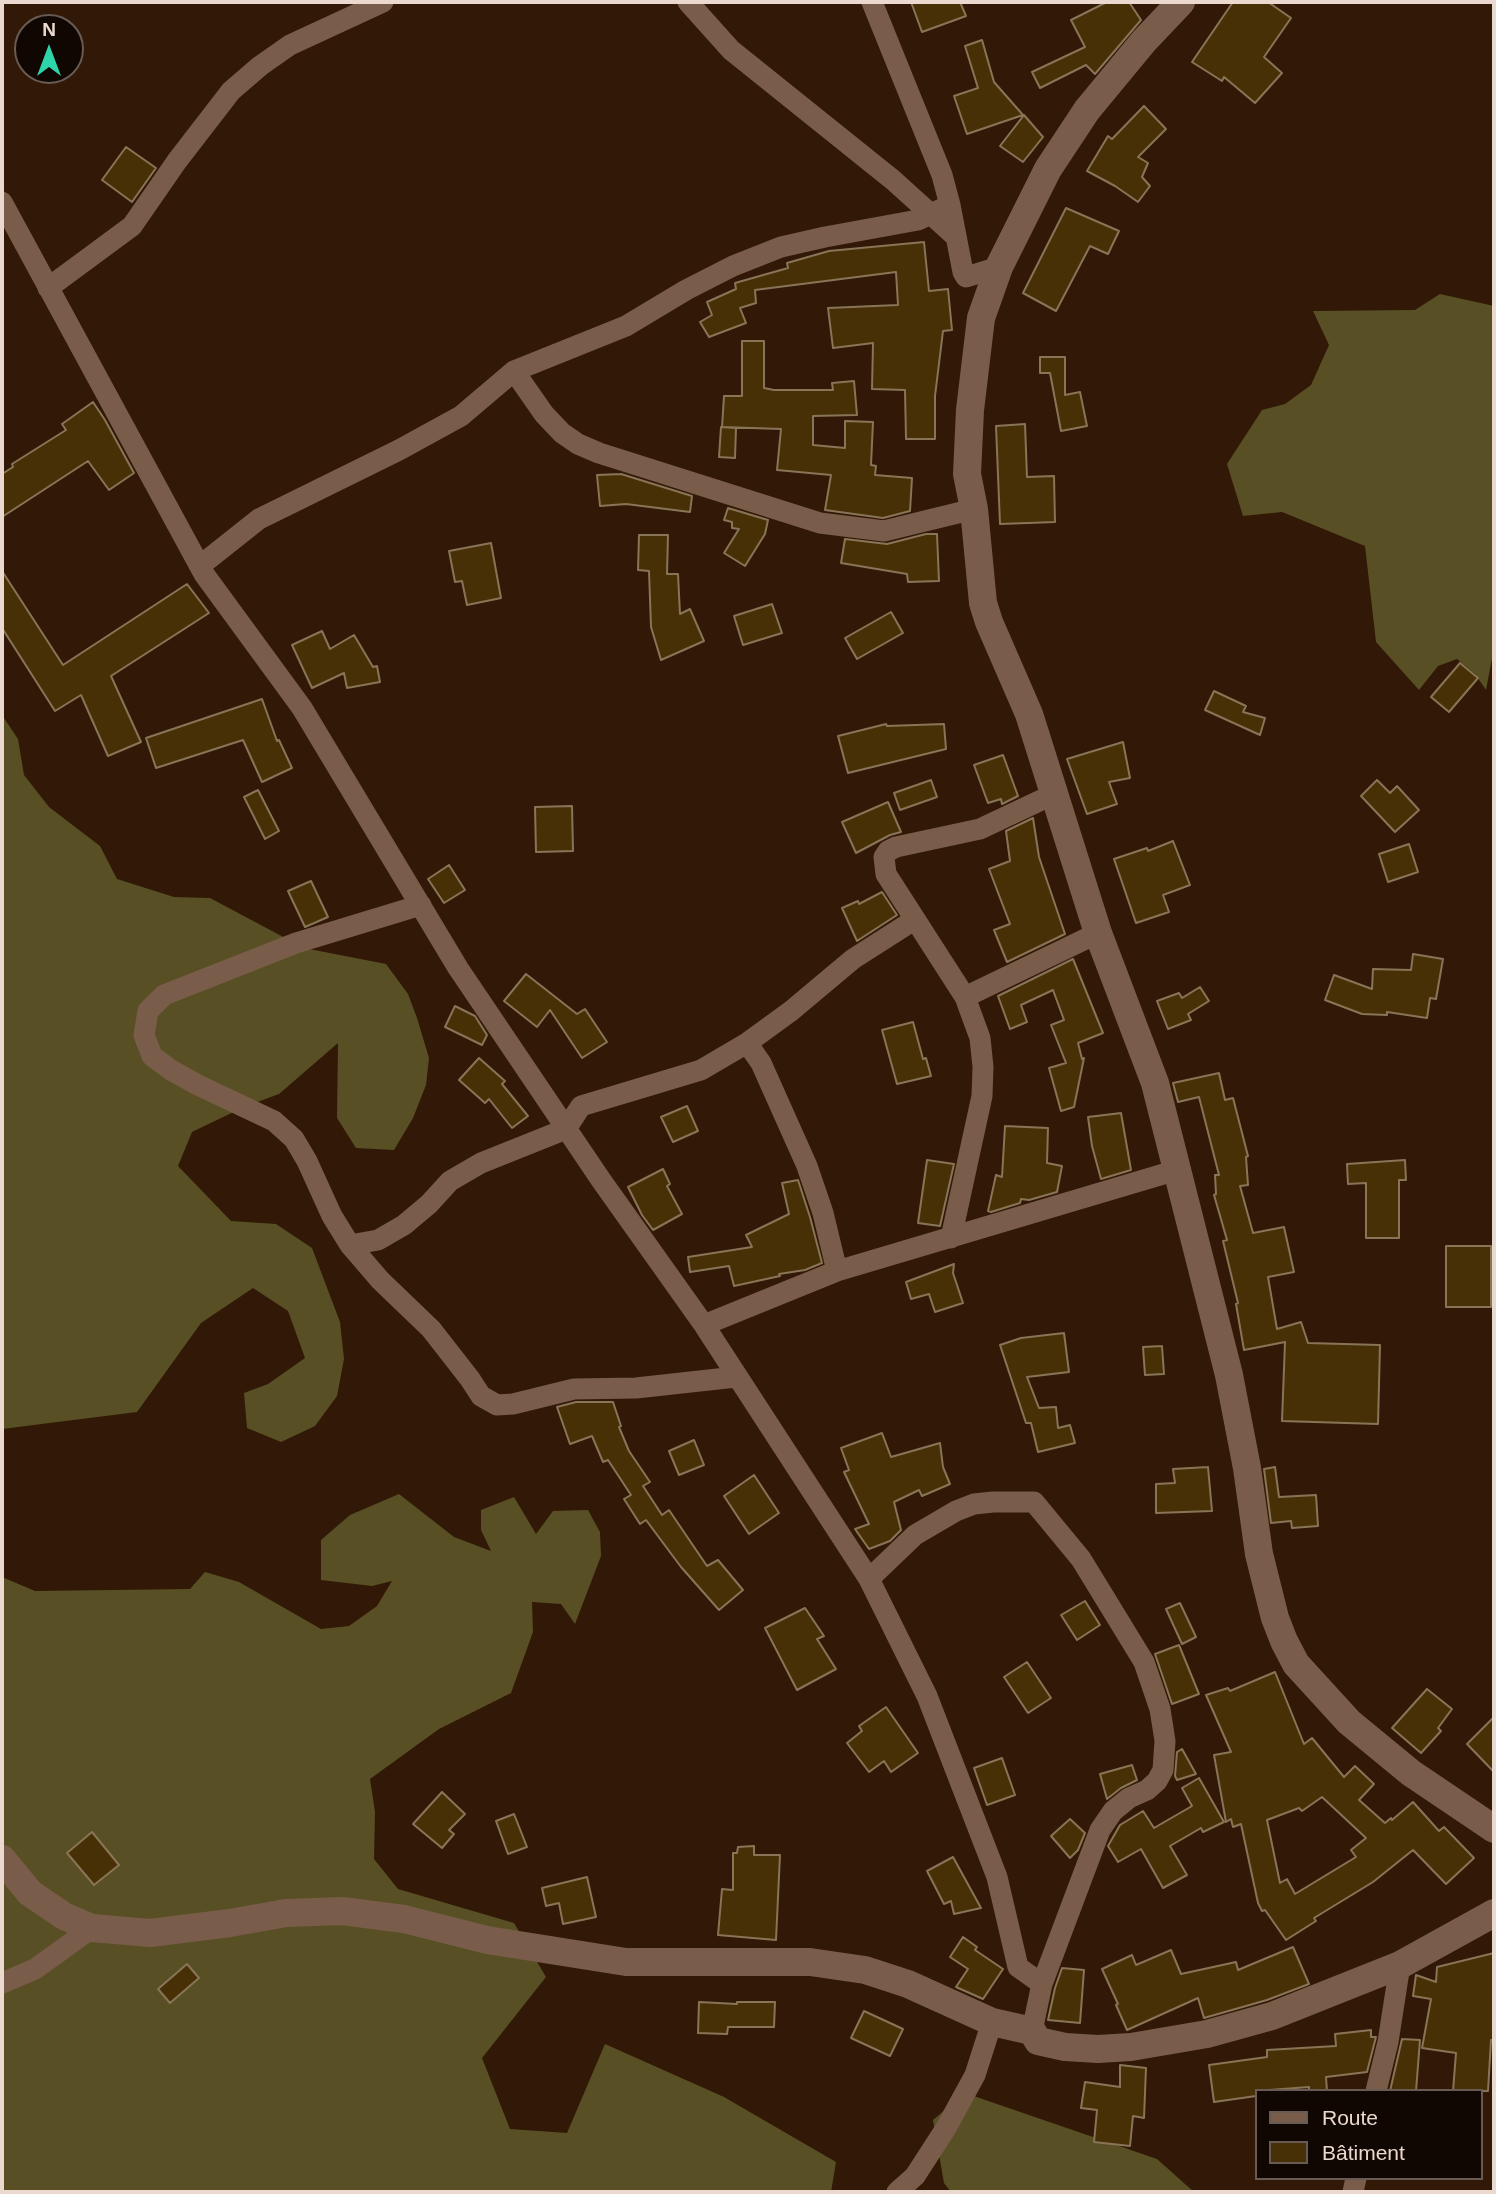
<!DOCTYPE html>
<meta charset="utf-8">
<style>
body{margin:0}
#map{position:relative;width:1496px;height:2194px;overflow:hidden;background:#311807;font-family:Helvetica,sans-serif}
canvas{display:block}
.frame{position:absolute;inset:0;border:4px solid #ebd9cf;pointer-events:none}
.legend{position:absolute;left:1255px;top:2089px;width:228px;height:91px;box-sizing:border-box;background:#110702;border:2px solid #685b54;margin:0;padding:9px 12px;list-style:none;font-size:21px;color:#ebd9cf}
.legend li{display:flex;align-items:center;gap:14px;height:35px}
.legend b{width:35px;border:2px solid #685b54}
.north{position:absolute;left:14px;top:14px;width:70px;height:70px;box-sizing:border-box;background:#110702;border:2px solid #685b54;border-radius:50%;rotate:0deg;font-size:19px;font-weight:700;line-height:28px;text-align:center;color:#ebd9cf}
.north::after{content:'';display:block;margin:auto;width:24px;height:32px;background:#2ed4aa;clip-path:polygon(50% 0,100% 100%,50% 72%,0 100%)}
</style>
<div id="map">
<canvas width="1496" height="2194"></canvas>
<div class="frame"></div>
<ul class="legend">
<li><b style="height:9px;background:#7a5c4a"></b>Route</li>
<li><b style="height:19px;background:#483006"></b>Bâtiment</li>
</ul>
<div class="north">N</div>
</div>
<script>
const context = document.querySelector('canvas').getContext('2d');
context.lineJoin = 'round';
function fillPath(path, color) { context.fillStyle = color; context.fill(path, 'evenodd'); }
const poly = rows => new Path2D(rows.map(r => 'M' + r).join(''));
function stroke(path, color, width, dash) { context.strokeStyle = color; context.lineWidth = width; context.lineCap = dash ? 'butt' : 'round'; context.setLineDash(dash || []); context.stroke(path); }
const forest = poly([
 [1440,294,1494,306,1494,648,1486,690,1475,674,1457,659,1438,666,1419,690,1376,642,1365,546,1282,512,1243,516,1227,464,1262,410,1285,404,1311,385,1329,345,1313,311,1415,310],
 [2,715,18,739,24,775,49,807,100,846,117,879,174,897,210,898,304,948,386,964,408,994,417,1018,429,1058,426,1085,413,1118,394,1150,356,1148,337,1118,338,1043,279,1094,244,1107,192,1132,178,1166,231,1221,276,1224,312,1248,340,1322,344,1359,337,1396,315,1426,281,1442,247,1428,244,1393,268,1384,305,1358,288,1311,253,1288,201,1323,137,1412,2,1429],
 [399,1494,454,1537,491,1551,481,1530,481,1510,514,1497,536,1534,553,1511,588,1510,600,1532,601,1556,575,1624,561,1604,532,1602,533,1632,511,1693,439,1729,370,1779,375,1812,374,1859,398,1889,514,1923,546,1977,482,2058,510,2129,567,2133,605,2044,724,2097,836,2162,831,2192,2,2192,2,1577,35,1591,190,1589,205,1572,239,1582,321,1629,349,1626,377,1606,392,1581,372,1586,321,1580,321,1540,350,1515],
 [965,2093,1157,2159,1194,2192,951,2192,944,2183,933,2120]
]);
const building = poly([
 [911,2,960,2,966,16,922,32,911,2],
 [1107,2,1129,2,1141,20,1095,74,1086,65,1040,88,1032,72,1085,47,1071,20,1107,2],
 [1233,2,1268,2,1291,18,1264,57,1282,73,1255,103,1224,77,1222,81,1192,62,1233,2],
 [982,40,994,82,1023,115,967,134,954,96,978,88,965,46,982,40],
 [1144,106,1166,129,1138,157,1148,163,1142,177,1150,186,1138,202,1115,186,1087,171,1108,136,1112,139,1144,106],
 [1024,115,1043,137,1023,162,1000,146,1024,115],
 [126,147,156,168,132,202,102,180,126,147],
 [1066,208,1119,231,1108,254,1090,246,1056,311,1023,293,1066,208],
 [924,242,929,291,948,289,952,330,943,331,935,396,935,439,906,439,905,390,872,389,873,343,833,348,828,308,898,305,896,272,755,290,756,303,740,308,746,323,709,337,700,322,712,315,707,302,736,289,735,283,788,268,787,263,829,251,924,242],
 [742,341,764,341,764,388,774,390,833,390,832,383,854,381,857,415,813,416,813,445,845,448,845,421,873,422,871,465,876,466,875,475,912,478,910,511,883,518,825,510,831,475,777,470,781,429,722,427,724,396,742,396,742,341],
 [1040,357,1065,357,1065,395,1080,392,1087,426,1061,431,1050,373,1040,373,1040,357],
 [93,402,105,420,134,473,109,490,88,461,2,517,2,474,13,467,12,464,66,430,62,424,93,402],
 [1025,424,1027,477,1054,476,1055,522,1000,524,996,426,1025,424],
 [721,427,736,428,735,458,719,457,721,427],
 [621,474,692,496,690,512,626,504,600,506,597,475,621,474],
 [728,508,768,520,765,534,745,566,724,553,739,529,732,528,732,522,724,520,728,508],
 [926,534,937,534,939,581,908,582,907,574,841,563,845,539,887,544,926,534],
 [639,535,668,535,667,574,678,574,680,614,690,609,704,641,661,660,651,627,649,571,638,570,639,535],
 [491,543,501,598,467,605,462,581,455,582,449,551,491,543],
 [2,571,63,665,187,584,209,613,111,676,141,742,108,756,81,695,55,711,2,628,2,571],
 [772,604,782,633,743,645,734,616,772,604],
 [891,612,903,633,857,659,845,638,891,612],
 [322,631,330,649,354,635,373,667,377,666,380,682,347,688,344,673,312,688,292,645,322,631],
 [1460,663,1478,678,1449,712,1431,697,1460,663],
 [1214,691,1246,706,1243,712,1265,718,1260,735,1205,710,1214,691],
 [262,699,277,741,279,740,292,768,262,782,243,740,156,768,146,738,262,699],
 [886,724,887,726,944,724,946,749,848,773,838,736,886,724],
 [1123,742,1130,778,1109,782,1117,804,1087,814,1067,759,1123,742],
 [1003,755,1018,796,1002,804,1001,799,988,803,974,765,1003,755],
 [931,780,937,797,900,810,894,793,931,780],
 [1377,780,1390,793,1397,786,1419,810,1395,832,1361,796,1377,780],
 [258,790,279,831,265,839,244,797,258,790],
 [888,802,901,832,890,835,856,853,842,822,888,802],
 [572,806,573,851,536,852,535,807,572,806],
 [1033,818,1039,857,1065,934,1007,962,994,930,1010,924,989,869,1010,861,1006,831,1033,818],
 [1173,841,1190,885,1163,895,1169,912,1136,923,1114,859,1147,848,1148,851,1173,841],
 [1409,844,1418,872,1388,882,1379,854,1409,844],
 [449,865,465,890,444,903,428,879,449,865],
 [311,881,328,917,305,927,288,891,311,881],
 [882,892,897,915,857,941,842,908,858,901,859,904,882,892],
 [1413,954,1443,959,1436,999,1430,998,1427,1018,1387,1012,1387,1015,1362,1014,1325,1000,1334,975,1372,989,1373,969,1411,970,1413,954],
 [1073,959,1103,1033,1078,1043,1082,1059,1084,1058,1074,1107,1061,1111,1049,1068,1066,1063,1051,1025,1064,1020,1053,990,1021,1005,1027,1022,1010,1029,998,996,1073,959],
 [526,974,577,1014,585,1009,607,1042,582,1058,550,1010,537,1027,504,1001,526,974],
 [1200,987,1209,1001,1188,1014,1191,1020,1168,1029,1157,1001,1179,993,1182,998,1200,987],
 [455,1006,475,1016,487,1035,482,1045,445,1027,455,1006],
 [913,1022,923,1059,926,1058,931,1076,897,1084,882,1030,913,1022],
 [479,1058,505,1081,502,1084,528,1116,512,1128,489,1099,485,1103,459,1080,479,1058],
 [1219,1073,1225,1100,1233,1098,1248,1156,1246,1157,1248,1185,1240,1186,1253,1233,1284,1227,1294,1272,1268,1277,1277,1329,1301,1322,1308,1343,1380,1345,1378,1424,1282,1421,1285,1342,1244,1350,1236,1304,1238,1303,1223,1241,1227,1240,1214,1195,1216,1194,1215,1175,1219,1175,1199,1097,1178,1102,1173,1083,1219,1073],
 [687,1106,698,1131,673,1142,661,1117,687,1106],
 [1121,1113,1131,1170,1101,1179,1092,1146,1088,1117,1121,1113],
 [1005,1126,1048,1128,1047,1163,1062,1166,1057,1192,1029,1200,1021,1199,1020,1203,991,1212,988,1211,996,1175,1002,1177,1005,1126],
 [927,1160,954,1164,940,1226,918,1223,927,1160],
 [1405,1160,1406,1180,1399,1180,1399,1238,1366,1238,1366,1183,1348,1184,1347,1164,1405,1160],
 [663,1169,670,1184,667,1186,682,1214,653,1230,642,1215,628,1187,663,1169],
 [798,1180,810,1217,822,1263,805,1270,779,1274,780,1276,734,1286,729,1266,690,1272,688,1257,752,1247,746,1235,789,1214,782,1183,798,1180],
 [1446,1246,1491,1246,1491,1307,1446,1307,1446,1246],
 [954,1264,953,1273,963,1303,935,1312,929,1294,911,1299,906,1282,954,1264],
 [1064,1333,1069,1372,1027,1377,1039,1408,1056,1407,1058,1428,1070,1425,1075,1443,1038,1452,1031,1423,1026,1423,1000,1345,1021,1338,1064,1333],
 [1162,1346,1164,1374,1145,1375,1143,1347,1162,1346],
 [576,1402,613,1402,621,1426,619,1427,629,1451,650,1482,643,1486,662,1515,669,1510,707,1566,718,1560,743,1590,719,1610,681,1567,646,1520,640,1524,624,1499,631,1495,608,1460,603,1462,592,1436,570,1444,557,1407,576,1402],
 [882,1433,891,1457,940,1443,943,1467,950,1484,922,1496,919,1490,894,1502,901,1530,890,1541,869,1549,855,1529,869,1524,844,1472,849,1470,841,1448,882,1433],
 [694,1440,704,1465,679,1475,669,1451,694,1440],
 [1208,1467,1212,1511,1156,1513,1156,1484,1175,1483,1173,1469,1208,1467],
 [1275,1467,1279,1497,1316,1495,1318,1526,1292,1528,1291,1521,1271,1523,1264,1469,1275,1467],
 [754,1475,779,1513,749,1534,724,1496,754,1475],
 [1085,1601,1100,1625,1077,1640,1061,1615,1085,1601],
 [1180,1603,1196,1637,1182,1644,1166,1609,1180,1603],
 [805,1608,824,1636,817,1639,836,1669,797,1690,765,1628,805,1608],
 [1179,1645,1199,1694,1172,1704,1155,1654,1179,1645],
 [1027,1662,1051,1698,1028,1713,1004,1677,1027,1662],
 [1275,1672,1304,1744,1312,1738,1344,1777,1355,1766,1374,1784,1359,1800,1385,1823,1391,1818,1392,1820,1413,1802,1439,1831,1444,1827,1474,1858,1446,1884,1413,1850,1373,1882,1314,1918,1316,1921,1286,1940,1265,1910,1262,1911,1258,1903,1241,1824,1233,1827,1231,1819,1226,1822,1214,1755,1231,1752,1206,1695,1228,1688,1230,1691,1275,1672],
 [1322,1797,1366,1838,1351,1850,1356,1857,1295,1894,1287,1879,1280,1883,1267,1820,1299,1808,1302,1811,1322,1797],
 [1427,1689,1452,1709,1438,1728,1441,1731,1421,1753,1392,1728,1427,1689],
 [886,1707,918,1753,891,1772,884,1761,869,1772,847,1743,862,1731,859,1726,886,1707],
 [1494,1717,1494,1772,1467,1744,1494,1717],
 [1182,1749,1196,1774,1177,1780,1175,1776,1177,1752,1182,1749],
 [1002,1758,1015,1795,987,1805,974,1768,1002,1758],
 [1132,1765,1137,1780,1121,1788,1107,1799,1100,1774,1132,1765],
 [1199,1778,1224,1822,1203,1832,1201,1828,1170,1846,1187,1875,1163,1888,1141,1849,1118,1862,1108,1846,1120,1825,1143,1811,1154,1828,1192,1806,1182,1788,1199,1778],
 [442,1792,465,1814,449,1830,454,1834,442,1848,413,1824,442,1792],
 [514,1814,527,1847,508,1854,496,1821,514,1814],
 [1070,1819,1085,1833,1078,1850,1070,1858,1051,1836,1070,1819],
 [92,1832,119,1865,94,1885,67,1853,92,1832],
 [754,1846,754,1855,780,1855,776,1940,718,1935,722,1889,733,1890,733,1853,737,1853,738,1847,754,1846],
 [953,1857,981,1908,954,1914,951,1901,944,1904,927,1871,953,1857],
 [587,1877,596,1917,563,1924,559,1903,546,1906,542,1888,587,1877],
 [963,1937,977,1947,975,1950,1003,1969,983,1999,956,1987,968,1969,950,1957,963,1937],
 [1293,1947,1309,1984,1267,2000,1204,2018,1198,1998,1127,2030,1116,2005,1118,2004,1102,1969,1132,1955,1136,1965,1171,1950,1181,1974,1236,1962,1238,1970,1293,1947],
 [1494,1953,1494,2040,1491,2040,1488,2091,1453,2091,1456,2053,1422,2048,1431,1999,1413,1996,1416,1975,1436,1982,1437,1967,1494,1953],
 [187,1964,199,1978,170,2003,158,1989,187,1964],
 [1062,1968,1084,1970,1080,2023,1048,2020,1055,1988,1062,1968],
 [699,2002,737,2004,737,2002,775,2002,774,2027,728,2027,727,2034,698,2033,699,2002],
 [864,2011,903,2029,890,2056,851,2038,864,2011],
 [1371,2030,1371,2037,1376,2037,1367,2072,1326,2077,1327,2091,1309,2091,1309,2087,1256,2091,1256,2096,1214,2102,1209,2065,1267,2057,1267,2050,1336,2046,1335,2034,1371,2030],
 [1402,2039,1420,2040,1416,2091,1390,2091,1402,2039],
 [1120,2065,1146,2068,1144,2118,1133,2116,1130,2146,1094,2142,1097,2110,1081,2108,1085,2082,1120,2087,1120,2065]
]);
const street = poly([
 [688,2,731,50,893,180,955,236],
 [872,2,942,175,950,205,963,272,966,277,999,267],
 [2,202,204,574,302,708,458,968,601,1180,704,1325,869,1579,927,1696,997,1877,1018,1967,1042,1984,1032,2031],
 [48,288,132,226,177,161,231,91,260,66,290,45,383,2],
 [514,371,544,414,562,433,578,444,599,453,820,523,884,531,974,509],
 [201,565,259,519,399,450,461,416,514,371,626,326,686,290,733,266,781,247,825,237,918,220,950,205],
 [421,905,296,943,164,995,148,1011,144,1035,152,1056,171,1070,198,1085,274,1121,294,1139,307,1161,332,1216,350,1245,380,1280,431,1329,470,1379,481,1396,497,1405,513,1404,574,1389,636,1388,736,1377],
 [965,997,1098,933],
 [747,1043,761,1063,807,1166,823,1213,837,1271],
 [951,1238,982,1096,983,1067,980,1038,965,997,886,874,884,857,888,851,896,847,980,829,1054,794],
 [350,1245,378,1240,404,1225,429,1204,450,1181,481,1163,566,1129,581,1106,701,1070,747,1043,791,1011,853,959,914,920],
 [704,1325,837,1271,1177,1170],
 [869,1579,915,1535,956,1511,974,1504,993,1502,1034,1502,1081,1559,1144,1662,1160,1709,1165,1741,1163,1770,1157,1781,1147,1790,1129,1798,1113,1811,1100,1830,1042,1984],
 [2,1983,35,1969,92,1928],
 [1376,2091,1388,2042,1400,1965],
 [897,2192,915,2176,946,2128,975,2075,992,2022],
 [1353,2192,1356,2178]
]);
const secondary = poly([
 [1181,2,1144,41,1087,110,1048,169,999,267,981,318,970,410,967,474,974,509,983,603,989,622,1029,714,1098,933,1155,1083,1229,1375,1247,1468,1259,1554,1275,1618,1284,1641,1296,1664,1349,1722,1411,1773,1494,1829],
 [2,1859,30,1893,64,1916,92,1928,150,1933,230,1923,286,1913,342,1911,404,1919,487,1940,626,1962,810,1962,865,1970,908,1984,992,2022,1032,2031,1038,2041,1065,2047,1098,2049,1131,2047,1207,2034,1272,2016,1400,1965,1494,1913]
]);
fillPath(forest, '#585024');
fillPath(building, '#483006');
stroke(building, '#887457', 2);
stroke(street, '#7a5c4a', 21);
stroke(secondary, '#7a5c4a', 28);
</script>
